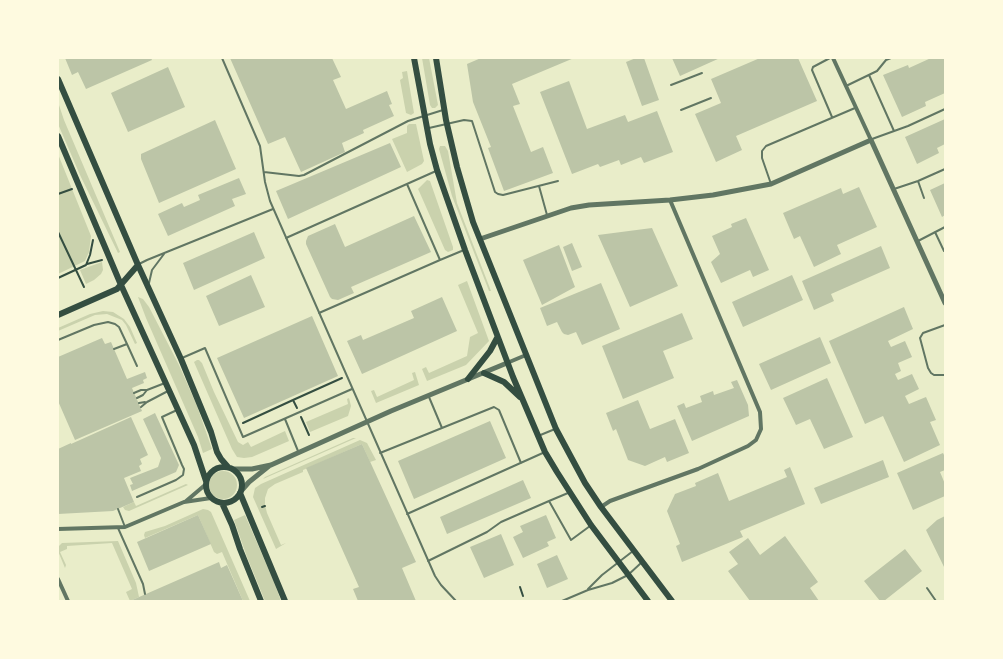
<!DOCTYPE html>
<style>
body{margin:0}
#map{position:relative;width:1003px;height:659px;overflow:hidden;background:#e9edc9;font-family:Roboto,sans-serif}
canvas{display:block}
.frame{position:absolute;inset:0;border:59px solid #fefae0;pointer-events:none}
</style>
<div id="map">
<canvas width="1003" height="659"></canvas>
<div class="frame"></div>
</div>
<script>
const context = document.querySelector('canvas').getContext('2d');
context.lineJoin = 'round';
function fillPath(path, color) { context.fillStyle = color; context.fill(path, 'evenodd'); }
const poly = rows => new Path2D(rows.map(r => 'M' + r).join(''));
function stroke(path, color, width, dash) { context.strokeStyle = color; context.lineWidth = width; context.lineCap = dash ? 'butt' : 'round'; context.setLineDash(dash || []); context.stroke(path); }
const green = poly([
 [422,58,429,58,438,105,435,108,432,108,430,105],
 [407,71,414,113,411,115,406,113,400,80,403,78,402,72],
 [58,102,64,120,120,252,118,253,80,175,58,124],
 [409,124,416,124,424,161,422,164,407,172,392,139,407,133,407,126],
 [440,146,445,146,448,151,457,203,491,291,489,291,452,196,439,149],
 [58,154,91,236,89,252,85,261,58,274],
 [427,180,430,181,453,247,453,250,448,252,445,250,419,191,418,189],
 [102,262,103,270,101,274,94,280,86,284,80,270],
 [467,281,489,341,466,365,427,381,422,369,426,367,429,373,467,356,470,337,478,333,458,285],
 [138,297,143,299,149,307,179,365,197,406,212,449,203,453,198,437,146,318],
 [103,311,113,312,124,319,130,327,137,343,135,344,126,325,122,320,107,314,95,315,58,331,58,328,90,314],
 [197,360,199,360,202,363,214,392,238,442,243,445,248,442,251,447,285,431,289,441,252,457,244,458,237,457,232,449,194,362],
 [415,372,419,385,376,403,371,391,374,390,377,397,414,380,412,373],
 [349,398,351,406,348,416,310,432,306,422,348,404,347,399],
 [353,438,356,438,263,479,265,477],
 [360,440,367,443,376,460,370,462,362,444,303,470,303,472,275,484,268,489,265,498,265,505,267,513,281,545,286,543,276,549,253,497,255,488,261,484],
 '209 485a14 14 0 1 1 28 0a14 14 0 1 1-28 0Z',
 [186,484,188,485,129,511,125,510,123,507,134,502,136,506],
 [203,509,208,510,211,512,250,601,243,601,222,552,217,554,214,552,198,515,145,538,144,535,145,532,165,526],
 [245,515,274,582,281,601,265,601,247,557,234,520],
 [118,541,136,583,139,597,130,601,126,592,132,589,112,543,67,546,67,549,60,552,66,565,65,568,58,551,58,547,62,543]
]);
const building = poly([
 [65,58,151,58,152,60,86,89,78,72,72,75],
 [230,58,332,58,341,77,333,80,346,109,387,91,392,104,389,105,394,116,363,130,364,133,342,143,345,152,301,172,285,137,268,144],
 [481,58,574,58,512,84,520,104,513,106,531,152,543,147,553,173,504,191,488,148,491,147,473,102,467,64],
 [636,58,644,58,659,100,642,106,626,62],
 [672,58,720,58,680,76],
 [760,58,798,58,817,101,736,136,742,150,716,162,695,114,721,103,711,79],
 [931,58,945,58,945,93,925,102,926,106,902,117,883,75,908,65,909,68],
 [168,67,185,107,128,132,111,93],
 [569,81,587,129,625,115,628,122,657,111,673,152,644,163,641,157,621,165,619,160,600,167,598,164,572,174,540,92],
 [945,119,945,144,937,148,939,153,917,164,905,137],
 [215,120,236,169,159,203,141,159,141,154],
 [390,143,401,167,288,219,276,191],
 [239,178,246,194,232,199,235,206,168,236,158,214,182,203,184,207,200,200,198,195],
 [945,183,945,215,942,217,930,190],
 [859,187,877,227,837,245,841,254,814,267,800,236,794,239,783,213,841,188,843,194],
 [414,216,431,252,351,287,354,293,338,300,332,299,330,297,306,244,306,241,308,236,335,224,345,247],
 [746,218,769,270,753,277,750,270,721,283,711,262,720,254,712,236,732,227,731,224],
 [652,228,678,286,630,307,598,235],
 [254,232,265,258,194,290,183,263],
 [572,243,582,267,572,271,563,247],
 [559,245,575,287,542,305,523,260],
 [881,246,890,268,831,294,834,301,814,310,802,281],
 [251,275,265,307,219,326,206,296],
 [792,275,803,300,743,327,732,302],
 [601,283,620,329,582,345,576,332,568,335,564,334,562,332,557,322,547,326,540,308],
 [442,297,457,331,362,374,347,341,361,335,363,340,414,318,411,311],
 [904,307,913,329,888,341,891,347,905,341,912,357,898,363,901,371,895,374,898,380,912,374,919,389,905,396,909,404,926,397,936,420,930,422,940,445,904,462,883,416,865,424,829,341],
 [682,313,693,339,663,351,674,378,623,399,602,346],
 [312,316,338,376,244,418,217,358],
 [820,337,831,363,771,390,759,364],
 [102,338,105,344,111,342,127,379,145,372,147,378,143,380,144,383,132,388,142,411,75,440,58,401,58,357],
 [827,378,853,437,824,449,810,419,796,425,783,398],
 [737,380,748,405,749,416,692,441,677,406,684,403,686,408,702,402,700,396,713,391,714,395,734,388,731,382],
 [638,400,650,429,675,419,689,453,667,462,665,457,645,466,628,460,616,429,613,431,606,413],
 [155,413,179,465,176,472,132,491,130,485,133,484,130,478,158,467,161,458,143,419],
 [131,417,148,455,140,459,142,464,139,466,141,471,124,478,134,502,113,511,58,514,58,449,71,443,71,444],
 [490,421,506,458,414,499,398,461],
 [362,444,416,562,402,568,416,601,358,601,353,589,359,587,306,468],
 [943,453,945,457,945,470,940,472,945,484,945,496,913,510,897,473],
 [883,460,889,477,821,504,814,488],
 [790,467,805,504,740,531,743,537,682,562,676,546,680,544,667,511,675,494,696,486,695,483,718,473,729,501,787,477,784,470],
 [523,480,531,498,447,534,440,517],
 [198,515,211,544,149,571,137,542],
 [546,515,556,538,547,542,549,546,523,558,513,537,523,532,520,526],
 [945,516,945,569,926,530,937,520],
 [501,534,514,565,484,578,470,547],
 [785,536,818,582,810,588,819,601,750,601,728,571,738,564,729,552,748,538,760,555],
 [905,549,922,571,884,601,880,601,864,581],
 [557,555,568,579,547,588,537,564],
 [219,562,221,568,227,565,243,601,130,601]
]);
const path = poly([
 [58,194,72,189],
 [58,232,84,287],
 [87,264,102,260],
 [58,278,86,265,90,255,93,240],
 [297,408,293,400,342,378],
 [301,417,309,435],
 [243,423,293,400],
 [262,507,265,506],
 [520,587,523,596]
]);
const service = poly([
 [222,58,260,146,265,182,270,201,435,576,441,585,456,601],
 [830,58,813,67,812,70,832,117],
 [869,75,894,131],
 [671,85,702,73],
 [846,86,877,71,886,60,891,58],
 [681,110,711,98],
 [429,128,464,120,472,121,495,192,498,194,503,195,558,181],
 [872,139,908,126,945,109],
 [264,172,299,176,304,175,408,121,443,110],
 [918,181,924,198],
 [407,184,440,260,464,250],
 [771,184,762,158,762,151,766,146,855,108],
 [539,186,547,215],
 [894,189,918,181,945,169],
 [935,232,944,251],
 [286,238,436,171],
 [918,241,945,227],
 [139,264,147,260,273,209],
 [149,283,152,270,164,254],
 [319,313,440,260],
 [945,325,923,333,920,338,928,368,931,373,934,375,945,375],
 [58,340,94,325,108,322,115,324,119,327,127,344],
 [114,349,127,344,137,366],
 [182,358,205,348,243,437,352,389],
 [134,393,141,390,147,390],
 [429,397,442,428],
 [137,398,143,395,147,390,165,383],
 [139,403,145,402],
 [141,407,147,402,168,391],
 [285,419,298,451],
 [538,436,555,429],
 [380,453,494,407,499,410,521,463],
 [137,497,176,480,183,475,184,469,182,465,162,417,177,410],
 [549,501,568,493],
 [118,509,125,527],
 [407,514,545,452],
 [118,528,143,584,145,594],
 [428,561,487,532,501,522,549,501,571,540,590,526],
 [927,588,936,601],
 [588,589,602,575,633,551],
 [562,601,588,590,612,583,628,575,641,563]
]);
const minor = poly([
 [833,58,871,140],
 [507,363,526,355],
 [185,502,205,485],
 [601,507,610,501,698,469,748,446,756,440,761,429,760,412,670,200],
 [58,529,125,527,184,502,211,498],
 [58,579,68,601]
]);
const tertiary = poly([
 [480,239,571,208,589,205,670,200,713,195,771,184,871,140,945,303],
 [233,469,252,469,271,465,391,411,507,363],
 [242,490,249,482,269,466]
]);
const secondary = poly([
 [58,79,138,265,181,359,211,432,217,452,221,459,228,467],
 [58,136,121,285,194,445,206,481],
 [58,315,117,289,138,265],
 '206 485a18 18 0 1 1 36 0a18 18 0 1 1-36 0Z',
 [240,493,285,601],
 [222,503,232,525,240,549,261,601]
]);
const primary = poly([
 [414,58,430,144,437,170,465,250,513,377,545,452,557,472,591,525,648,601],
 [436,58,446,120,457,167,473,222,556,429,585,483,601,507,672,601],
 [484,373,504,382,520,397],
 [468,379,490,351,497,338]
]);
fillPath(green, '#cad2ad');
fillPath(building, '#bcc5a7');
stroke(path, '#344e41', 2);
stroke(service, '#617663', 2);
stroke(minor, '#617663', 4);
stroke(tertiary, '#617663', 5);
stroke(secondary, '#344e41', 6);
stroke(primary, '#344e41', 6);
</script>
